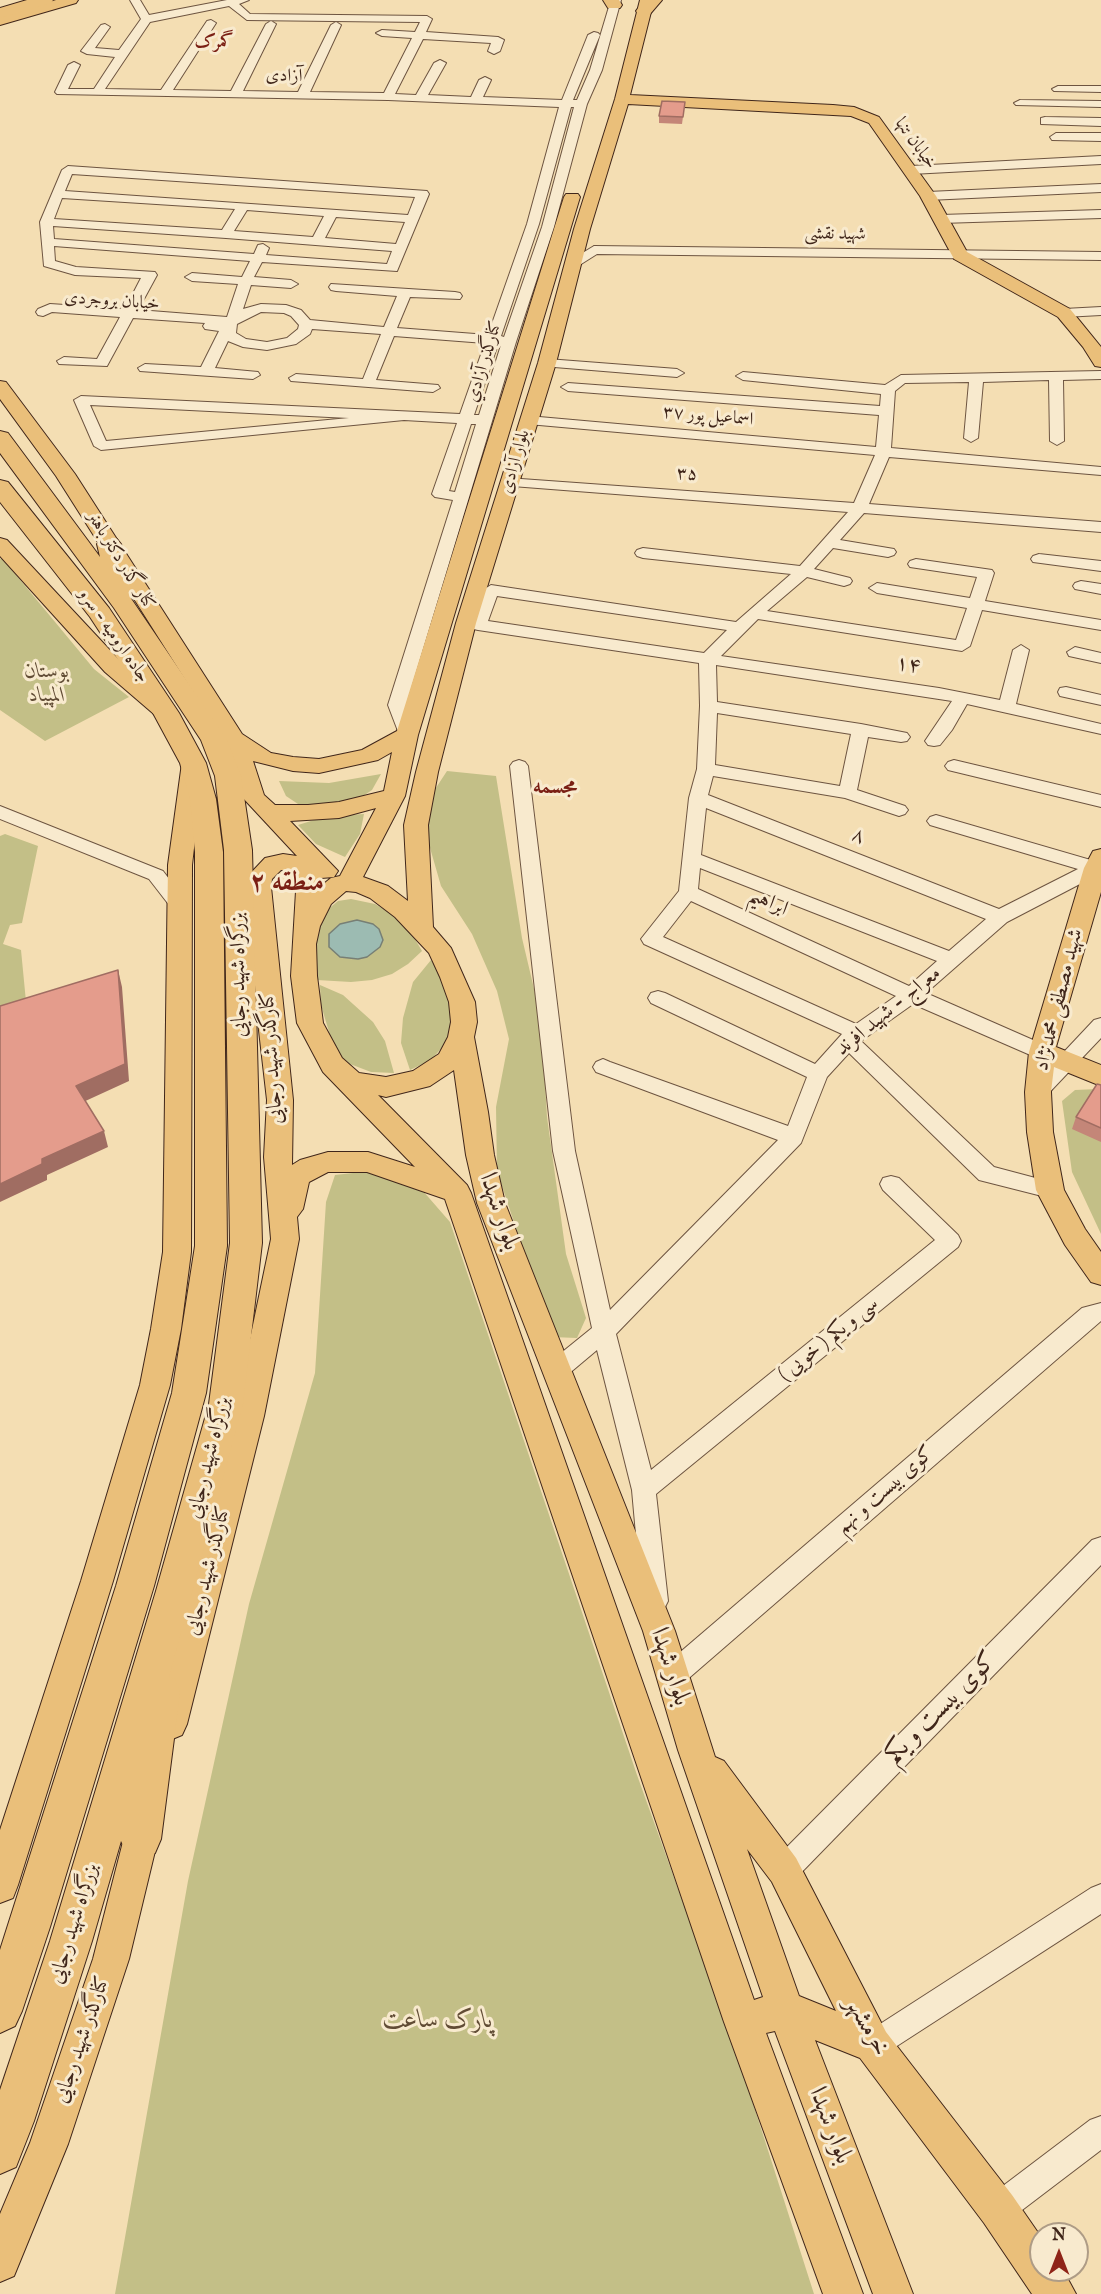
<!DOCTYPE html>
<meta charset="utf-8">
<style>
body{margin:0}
#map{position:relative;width:1101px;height:2294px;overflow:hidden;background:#f4deb3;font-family:"IM FELL English",serif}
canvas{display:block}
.north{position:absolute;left:1029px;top:2222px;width:60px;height:60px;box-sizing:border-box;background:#f8eace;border:2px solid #ae9c86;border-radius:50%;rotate:0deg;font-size:16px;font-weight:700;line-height:24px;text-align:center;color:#40261a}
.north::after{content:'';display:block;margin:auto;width:21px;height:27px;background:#8f2418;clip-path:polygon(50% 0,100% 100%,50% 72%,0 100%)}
</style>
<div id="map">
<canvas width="1101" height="2294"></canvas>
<div class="north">N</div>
</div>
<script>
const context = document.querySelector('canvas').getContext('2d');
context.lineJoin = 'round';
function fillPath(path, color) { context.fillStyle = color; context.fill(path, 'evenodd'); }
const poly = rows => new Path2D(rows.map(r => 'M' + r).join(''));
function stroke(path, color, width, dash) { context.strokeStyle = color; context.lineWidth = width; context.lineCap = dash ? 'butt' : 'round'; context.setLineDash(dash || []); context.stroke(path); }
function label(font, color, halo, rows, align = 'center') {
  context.font = font + ' "IM FELL English",Amiri,serif'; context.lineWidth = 6; context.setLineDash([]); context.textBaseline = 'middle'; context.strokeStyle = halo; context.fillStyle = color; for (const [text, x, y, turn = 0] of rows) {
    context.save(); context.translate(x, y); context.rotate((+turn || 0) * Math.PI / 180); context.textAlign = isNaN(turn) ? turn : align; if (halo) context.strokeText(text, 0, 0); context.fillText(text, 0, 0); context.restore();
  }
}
const green = poly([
 [2,558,94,669,129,697,45,741,0,710,0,559],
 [447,771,496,776,522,938,535,993,543,1048,547,1117,566,1254,586,1318,577,1338,552,1337,497,1171,496,1107,509,1039,497,991,472,934,441,886,424,827,430,797],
 [381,774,372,790,354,802,328,805,298,804,286,796,279,781,329,783],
 [364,814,360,834,345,857,316,844,298,825,327,816],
 [5,834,38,846,22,923,10,925,3,944,21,950,27,1012,0,1021,0,836],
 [351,899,375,904,397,917,409,929,422,951,408,964,392,974,372,980,351,982,317,980,313,958,321,915,338,901],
 [431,960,445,983,452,1015,452,1036,431,1060,410,1070,401,1043,403,1018,413,982],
 [320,985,343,995,373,1022,385,1041,394,1073,371,1072,350,1064,335,1052,321,1005],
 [1098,1089,1101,1090,1101,1234,1072,1172,1062,1101,1075,1090],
 [371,1171,423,1191,450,1222,637,1775,734,2044,814,2294,115,2294,188,1881,249,1604,315,1373,326,1202,335,1175]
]);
const water = poly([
 [357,920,373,924,379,929,383,940,380,947,367,957,358,959,340,957,329,947,329,934,340,924,357,920]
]);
const minor = poly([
 [130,0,140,0,149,15,227,0,249,0,239,4,250,14,427,16,432,19,426,32,498,37,504,40,500,51,494,54,488,51,491,43,423,39,395,94,416,95,434,63,440,60,446,63,428,95,471,97,479,80,485,77,491,80,483,97,562,100,588,35,594,32,598,33,600,35,573,100,577,100,590,70,611,0,621,0,602,70,587,104,554,227,516,342,406,705,416,735,413,739,401,739,388,705,453,500,435,497,432,494,457,423,404,420,101,450,94,446,74,400,81,396,460,414,485,343,394,336,376,380,438,385,440,388,433,392,291,381,289,378,296,374,363,379,381,334,312,329,310,334,296,344,267,350,243,347,228,341,215,368,258,372,260,375,253,379,140,371,138,368,145,364,201,367,219,331,205,329,203,326,205,323,133,318,107,366,59,364,57,361,64,357,97,359,120,317,52,312,43,316,38,315,36,312,38,309,50,304,125,309,141,278,75,275,44,266,40,222,62,170,68,166,427,191,429,194,397,271,262,262,254,277,291,280,298,284,291,288,251,285,243,309,261,304,286,305,301,310,310,320,384,327,397,296,336,291,331,290,329,287,331,284,455,292,460,293,462,296,460,299,410,297,397,328,488,335,527,224,559,107,388,100,57,94,55,92,68,65,74,62,80,65,68,89,94,89,115,57,87,54,81,51,101,25,105,24,110,27,95,48,119,50,141,19,130,0],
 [229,6,247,20,420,22,415,32,382,30,376,33,382,36,412,38,384,93,310,92,341,25,336,22,331,25,298,92,243,91,276,24,271,21,266,24,231,91,173,90,216,23,211,20,207,21,161,90,105,89,150,22,229,6],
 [571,107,574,107,542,227,504,337,501,336,539,224,571,107],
 [72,174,415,197,408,215,65,191,72,174],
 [62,198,235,209,222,230,54,219,62,198],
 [247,210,324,216,313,237,234,231,247,210],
 [336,217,405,222,396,244,325,238,336,217],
 [53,226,226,238,392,251,387,264,266,255,269,248,263,244,258,245,254,254,54,239,53,226],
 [54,246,250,261,242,277,192,273,185,277,192,281,238,284,227,317,138,310,157,275,155,272,76,267,55,261,54,246],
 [261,312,284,313,291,316,299,325,298,329,287,338,267,342,246,339,236,333,237,324,261,312],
 [498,344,501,345,479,415,474,415,498,344],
 [90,405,349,418,106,441,90,405],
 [471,424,476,424,455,492,449,491,471,424],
 [1058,86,1101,86,1101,92,1054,91,1052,89,1058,86],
 [1020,100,1101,101,1101,107,1016,105,1014,103,1020,100],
 [1045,117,1101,118,1101,126,1041,124,1041,118,1045,117],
 [1056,133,1101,133,1101,141,1052,140,1050,137,1056,133],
 [1101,156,1101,164,911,174,905,170,911,166,1101,156],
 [1101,184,1101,192,928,200,922,196,928,192,1101,184],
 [1101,210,1101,218,941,223,935,219,941,215,1101,210],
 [594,246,1101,252,1101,260,597,254,578,266,568,266,566,263,594,246],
 [1101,307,1101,315,1064,317,1057,313,1064,309,1101,307],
 [547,359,677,369,684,373,677,377,542,366,540,363,542,360,547,359],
 [1101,371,1101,379,1063,380,1064,441,1057,445,1050,441,1049,380,983,382,978,438,971,442,964,438,969,382,905,383,895,391,891,448,1101,467,1101,475,889,457,869,504,1101,522,1101,532,864,513,840,540,894,549,896,552,894,555,888,557,833,548,814,569,850,578,852,581,850,584,844,586,807,577,767,611,956,640,967,608,877,593,869,588,877,583,970,598,977,577,910,567,908,564,910,561,916,559,992,570,994,573,985,601,1101,620,1101,630,982,610,970,646,962,651,758,619,721,656,939,688,1000,700,1013,650,1021,645,1029,650,1016,704,1101,724,1101,734,967,704,952,730,940,745,934,746,928,745,925,741,952,701,716,665,717,702,861,724,907,733,910,737,907,741,901,742,868,737,857,790,905,806,908,810,905,814,899,816,845,798,713,776,708,795,999,909,1078,869,930,825,927,821,930,817,936,815,1101,863,1101,873,1007,922,926,993,1049,1047,1052,1052,1049,1057,1042,1059,1035,1057,913,1004,861,1041,994,1167,1058,1184,1061,1190,1058,1196,1050,1198,979,1180,849,1053,827,1077,801,1143,616,1334,651,1470,935,1240,883,1190,880,1184,883,1178,891,1176,899,1178,958,1235,961,1241,958,1247,656,1494,668,1601,664,1609,655,1612,646,1609,642,1601,632,1490,597,1350,566,1376,558,1379,550,1376,547,1369,550,1362,592,1328,553,1151,510,766,513,762,519,760,525,762,528,766,575,1151,610,1310,778,1140,596,1072,593,1067,596,1062,603,1059,610,1062,788,1126,807,1077,651,1003,648,998,651,993,658,991,665,993,815,1064,842,1034,644,944,641,939,679,891,689,798,697,769,700,706,699,663,478,630,460,626,458,623,460,620,472,619,483,590,491,585,736,622,791,574,643,558,637,556,635,553,637,550,643,548,800,566,848,512,512,486,507,484,504,481,507,478,854,503,875,455,528,424,521,420,528,416,876,447,879,415,568,391,561,387,568,383,880,406,881,394,743,380,736,376,743,372,885,385,901,375,1101,371],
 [497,596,727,630,704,653,488,621,497,596],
 [717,713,851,734,840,786,715,765,717,713],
 [706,808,986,919,949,951,701,855,706,808],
 [700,868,937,961,909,986,698,889,700,868],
 [691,901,896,996,856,1024,663,937,691,901],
 [1039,554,1101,561,1101,571,1033,562,1031,559,1033,556,1039,554],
 [1081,581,1101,584,1101,594,1075,589,1073,586,1075,583,1081,581],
 [1075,647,1101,653,1101,663,1069,656,1067,652,1075,647],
 [1066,687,1101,695,1101,705,1060,696,1058,692,1060,688,1066,687],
 [954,760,1101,795,1101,807,948,770,945,766,948,762,954,760],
 [0,806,163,871,189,905,187,910,180,911,173,910,149,879,0,819,0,806],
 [1101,1018,1101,1038,1045,1097,1038,1100,1031,1097,1028,1092,1031,1087,1094,1020,1101,1018],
 [1101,1303,1101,1321,682,1684,673,1687,664,1684,660,1675,664,1666,1082,1308,1101,1303],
 [1101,1537,1101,1565,794,1880,784,1884,774,1880,770,1870,774,1860,1092,1540,1101,1537],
 [1101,1884,1101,1914,883,2055,873,2060,863,2055,858,2045,863,2035,1091,1888,1101,1884],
 [1101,2116,1101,2150,1009,2220,998,2224,987,2220,983,2209,987,2198,1090,2120,1101,2116]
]);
const major = poly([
 [56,0,78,0,76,3,0,25,0,17,56,0],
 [640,0,654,0,630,95,833,105,854,107,879,117,936,196,967,252,1070,309,1101,347,1101,367,1095,366,1083,347,1058,317,954,259,920,196,869,123,851,116,833,115,628,104,590,229,556,363,476,623,438,772,428,825,433,927,451,948,475,1002,477,1022,474,1037,488,1112,494,1155,505,1203,675,1631,715,1757,724,1761,796,1858,886,2032,1012,2195,1041,2237,1041,2270,1063,2270,1076,2294,1032,2294,984,2223,860,2058,815,2040,913,2294,873,2294,775,2031,766,2033,863,2294,823,2294,724,2022,445,1199,367,1172,328,1172,309,1182,303,1209,297,1217,299,1239,264,1416,187,1724,182,1735,170,1740,158,1735,153,1724,234,1416,271,1239,264,1157,267,1100,258,1022,247,887,248,876,265,858,283,854,297,856,243,798,223,739,56,476,0,399,0,381,6,382,75,474,242,734,271,753,293,757,319,759,362,750,397,731,564,197,566,194,578,194,580,197,418,735,405,796,363,877,388,886,408,901,404,825,416,772,456,623,538,363,574,229,615,99,640,0],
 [392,752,384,791,339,802,308,805,275,805,264,795,253,761,293,771,319,773,378,760,392,752],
 [376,808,340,876,331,878,321,886,321,878,334,877,338,871,290,821,339,818,376,808],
 [281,870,293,871,297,874,291,976,297,1023,323,1072,415,1167,368,1152,328,1152,300,1160,292,1165,293,1100,271,887,272,879,281,870],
 [346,891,356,892,370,898,395,917,429,953,440,977,449,1002,451,1022,448,1037,439,1054,413,1071,386,1077,359,1073,342,1058,323,1023,317,976,316,944,320,926,331,904,346,891],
 [454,1070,466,1155,477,1203,643,1631,678,1750,763,1997,754,2000,471,1193,467,1185,378,1095,386,1097,430,1086,454,1070],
 [747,1849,772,1882,836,2011,799,1996,747,1849],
 [0,538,7,540,121,662,171,705,174,710,171,715,163,717,155,715,105,672,0,556,0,538],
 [193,756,201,758,204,763,192,865,191,1252,181,1329,170,1385,113,1581,18,1885,13,1898,0,1903,0,1830,81,1581,140,1385,151,1329,163,1252,168,865,182,763,185,758,193,756],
 [1101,849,1101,892,1056,1047,1101,1065,1101,1086,1054,1067,1051,1092,1053,1132,1064,1190,1085,1229,1101,1252,1101,1285,1091,1282,1065,1245,1036,1190,1027,1132,1025,1092,1029,1052,1084,868,1093,851,1101,849],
 [145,1805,157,1810,162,1822,129,1959,68,2144,14,2276,0,2282,0,2214,30,2143,93,1959,128,1822,133,1810,145,1805]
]);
const highway = poly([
 [27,0,53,0,51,3,0,18,0,8,27,0],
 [603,0,619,0,622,5,620,8,608,8,603,0],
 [645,0,662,0,650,14,638,14,636,11,645,0],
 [0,431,8,433,100,557,97,544,101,539,109,537,117,539,121,544,133,593,130,597,227,740,241,776,252,850,262,1243,243,1404,169,1677,175,1679,180,1692,161,1839,155,1853,141,1859,127,1853,121,1841,92,1941,34,2121,16,2167,0,2174,0,2090,50,1941,156,1591,209,1404,230,1243,224,850,215,776,201,740,114,608,0,453,0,431],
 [0,480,8,482,109,608,179,713,206,763,216,799,223,852,227,1246,206,1393,154,1586,50,1927,22,2011,15,2026,0,2033,0,1950,116,1586,172,1393,195,1246,195,852,190,799,180,763,153,713,90,617,0,502,0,480]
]);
const wall = poly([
 [685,102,682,124,659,123,659,116],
 [1101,1085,1101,1142,1072,1129,1076,1117]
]);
const shadedWall = poly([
 [118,970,122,987,129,1081,81,1103,76,1086],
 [104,1131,108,1147,47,1175,47,1180,0,1202,0,1184,42,1159]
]);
const building = poly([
 [662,101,685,102,683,117,659,116,662,101],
 [118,970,125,1064,76,1086,104,1131,42,1159,42,1164,0,1184,0,1006,118,970],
 [1097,1084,1101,1085,1101,1128,1076,1117,1097,1084]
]);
const farNeighbourhoodnames = [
 ["گمرک",214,43]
];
const farStreetnames = [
 ["آزادی",284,77,1],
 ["خیابان تنها",915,144,54],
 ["شهید نقشی",835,235,1],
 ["خیابان بروجردی",112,302,4],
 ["کنارگذر آزادي",485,362,-73],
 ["اسماعیل پور ۳۷",708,417,5],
 ["بلوار آزادی",516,462,-74],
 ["۳۵",687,475,4],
 ["کنار گذر دکتر باهنر",120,561,58],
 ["جاده ارومیه - سرو",113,636,55]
];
const streetNames = [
 ["۱۴",908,666,8],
 ["۸",858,837,21],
 ["ابراهیم",768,903,25],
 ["بزرگراه شهید رجایی",240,975,-91],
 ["شهید مصطفی محمدنژاد",1060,1000,-76],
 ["معراج - شهید افرند",889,1012,-39],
 ["کنارگذر شهید رجایی",273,1058,-94],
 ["سی و یکم ( خویی )",829,1340,-39],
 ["بزرگراه شهید رجایی",210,1458,-76],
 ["کوی بیست و نهم",886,1491,-41],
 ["کنارگذر شهید رجایی",209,1571,-76],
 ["بزرگراه شهید رجایی",75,1924,-73],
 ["کنارگذر شهید رجایی",83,2040,-71]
];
const parkNames = [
 ["بوستان",47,673],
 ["المپیاد",47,697]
];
const neighbourhoodNames = [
 ["مجسمه",555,788]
];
const nearStreetnames = [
 ["بلوار شهدا",498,1212,71],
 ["بلوار شهدا",669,1667,72],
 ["کوی بیست و یکم",942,1709,-45],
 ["خرمشهر",866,2027,60],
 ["بلوار شهدا",829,2126,69]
];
const nearParknames = [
 ["پارک ساعت",438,2022]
];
const districtNames = [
 ["منطقه ۲",287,884]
];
fillPath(green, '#c3bf87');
fillPath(water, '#9cbbb2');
stroke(water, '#777f75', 1.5);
stroke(minor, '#6d5440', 2);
stroke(major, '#40261a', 2);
stroke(highway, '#40261a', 2);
fillPath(minor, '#f8eace');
fillPath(major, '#eabf7a');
fillPath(highway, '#eabf7a');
fillPath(wall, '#c48678');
fillPath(shadedWall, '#a06d62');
fillPath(building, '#e49c8c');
stroke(building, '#a06d62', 1.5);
label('bold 18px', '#7a1f14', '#f8eace', farNeighbourhoodnames);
label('18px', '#40261a', '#f8eace', farStreetnames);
label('21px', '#40261a', '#f8eace', streetNames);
label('italic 21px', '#614c35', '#f8eace', parkNames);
label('bold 22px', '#7a1f14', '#f8eace', neighbourhoodNames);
label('26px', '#40261a', '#f8eace', nearStreetnames);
label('italic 26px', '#614c35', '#f8eace', nearParknames);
label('bold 27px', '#7a1f14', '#f8eace', districtNames);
</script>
